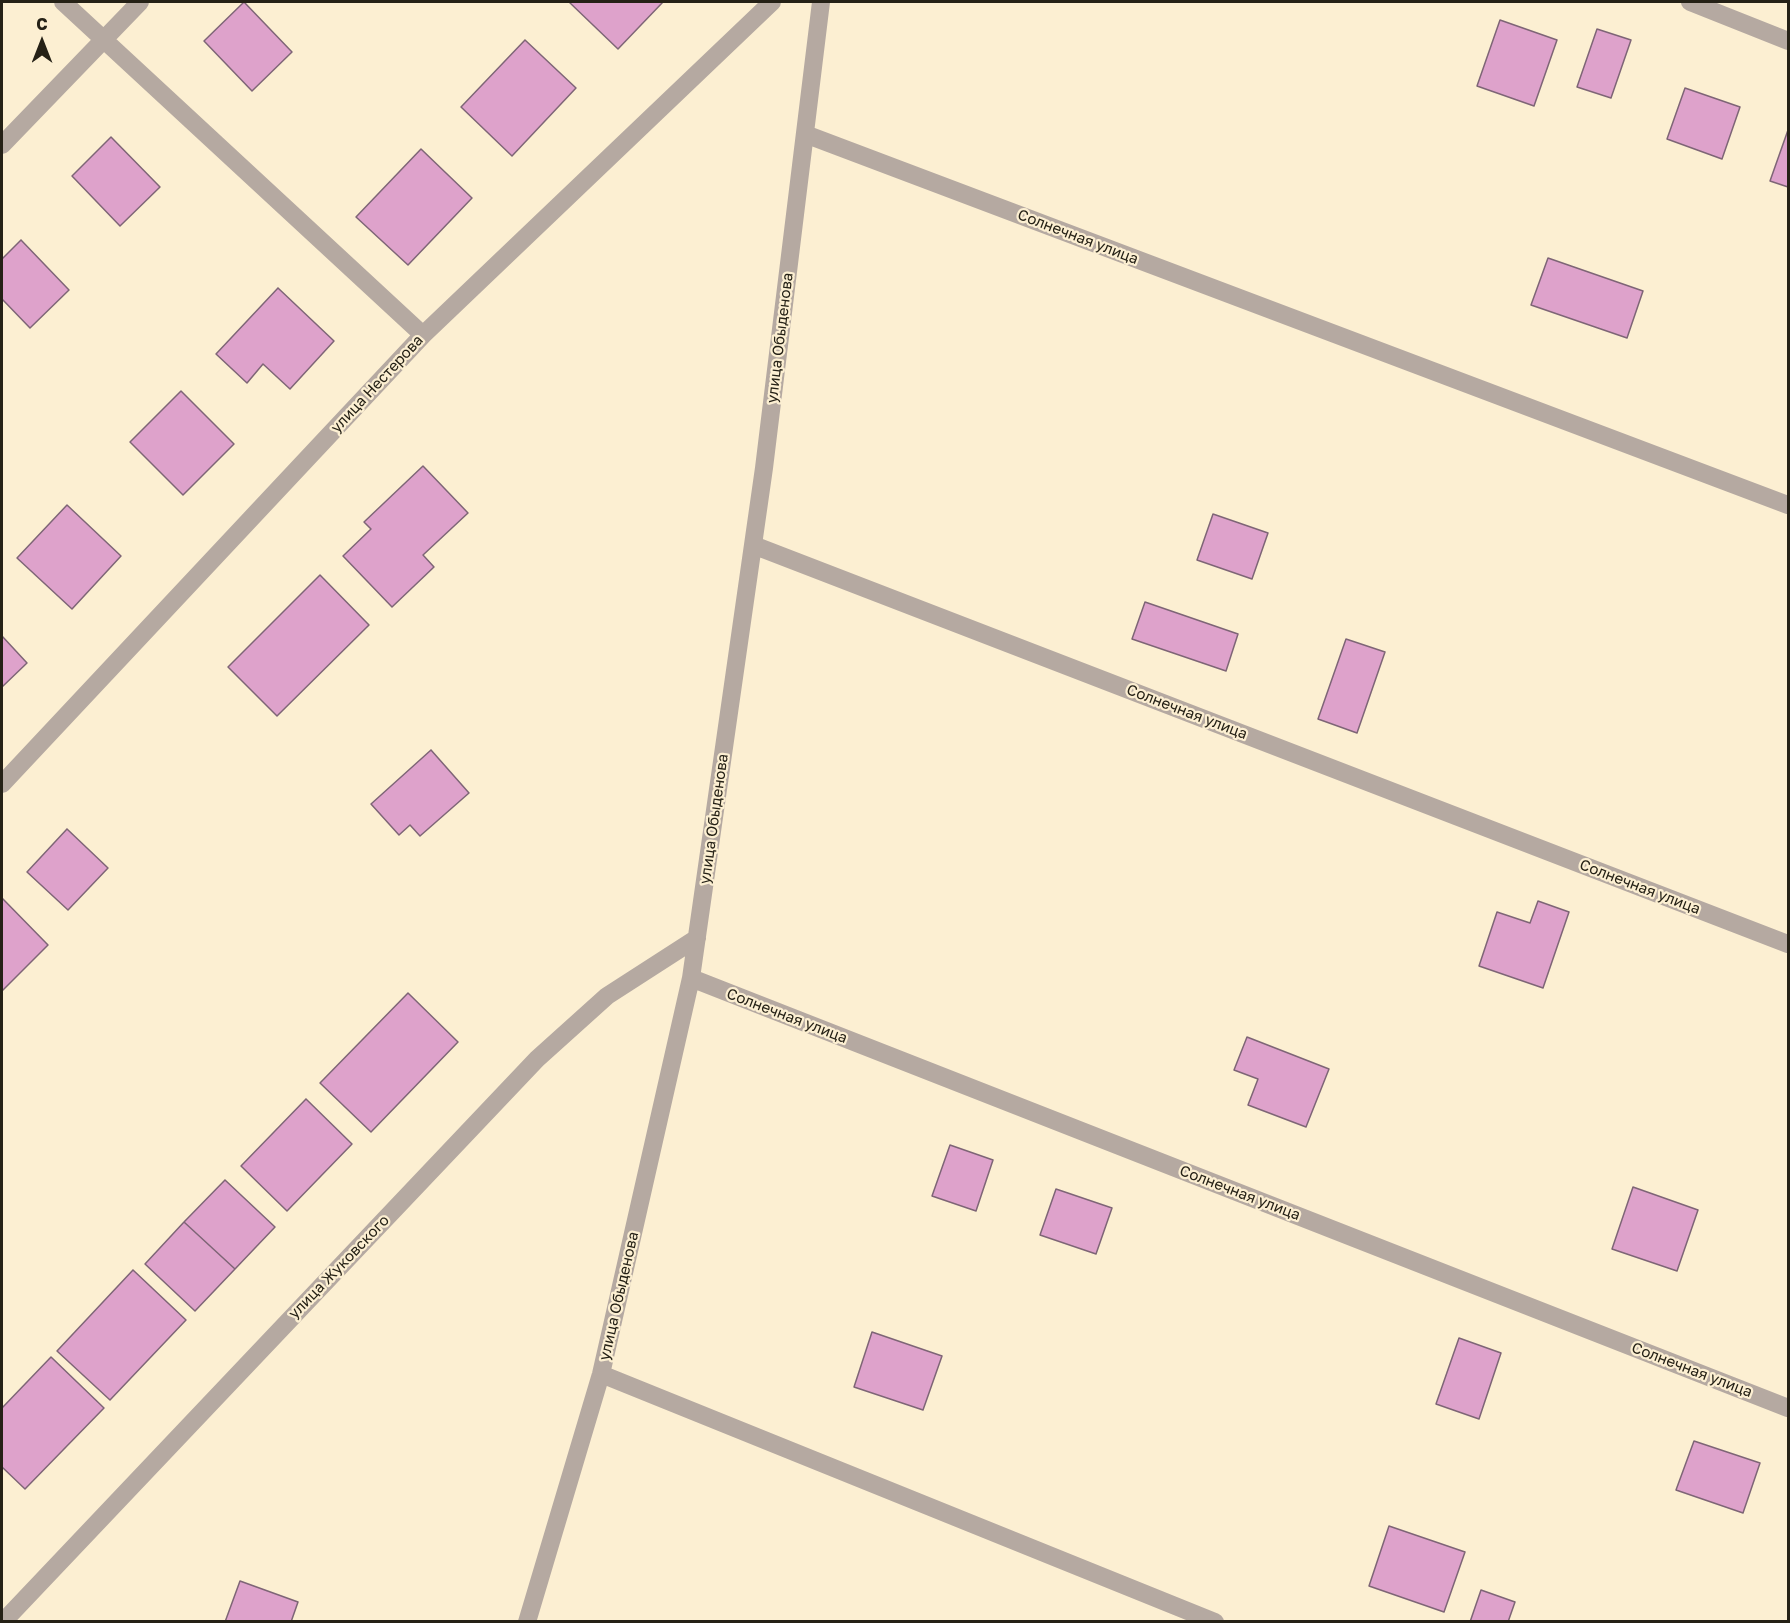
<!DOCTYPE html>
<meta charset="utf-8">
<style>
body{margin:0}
#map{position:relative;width:1790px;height:1623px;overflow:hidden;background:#fcefd2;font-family:"Golos Text",sans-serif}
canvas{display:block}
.frame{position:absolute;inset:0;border:3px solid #252116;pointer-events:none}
.north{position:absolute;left:12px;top:12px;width:60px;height:60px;-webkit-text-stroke:4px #fcefd2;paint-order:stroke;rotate:0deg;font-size:16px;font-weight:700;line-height:24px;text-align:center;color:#252116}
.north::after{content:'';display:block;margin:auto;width:21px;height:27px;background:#252116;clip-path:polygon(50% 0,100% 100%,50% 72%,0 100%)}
</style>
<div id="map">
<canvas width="1790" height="1623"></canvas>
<div class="frame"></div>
<div class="north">С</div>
</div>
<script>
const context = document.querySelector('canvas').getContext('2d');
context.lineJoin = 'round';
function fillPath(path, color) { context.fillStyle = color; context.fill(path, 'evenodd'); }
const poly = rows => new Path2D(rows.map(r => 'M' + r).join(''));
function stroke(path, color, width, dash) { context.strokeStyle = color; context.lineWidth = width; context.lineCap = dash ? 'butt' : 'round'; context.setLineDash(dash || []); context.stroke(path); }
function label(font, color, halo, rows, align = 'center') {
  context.font = font + ' "Golos Text",sans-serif'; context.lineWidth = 4.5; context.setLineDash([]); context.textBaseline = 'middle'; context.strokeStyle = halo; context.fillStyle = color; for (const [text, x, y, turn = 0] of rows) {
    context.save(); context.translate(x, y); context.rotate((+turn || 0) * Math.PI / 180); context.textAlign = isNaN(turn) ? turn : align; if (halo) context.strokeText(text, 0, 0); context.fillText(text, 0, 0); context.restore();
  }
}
const building = poly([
 [244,2,292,52,252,91,204,41,244,2],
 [569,2,663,2,618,49,569,2],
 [1500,20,1557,40,1534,106,1477,86,1500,20],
 [1597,29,1631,40,1611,98,1577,87,1597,29],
 [525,40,576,88,512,156,461,107,525,40],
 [1685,88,1740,107,1722,159,1667,139,1685,88],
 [1788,130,1788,187,1770,181,1788,130],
 [111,137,160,187,120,226,72,176,111,137],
 [421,149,472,198,408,265,356,217,421,149],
 [21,240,69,290,30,328,2,299,2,259,21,240],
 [1548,258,1643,291,1627,338,1531,305,1548,258],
 [278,288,334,341,290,389,263,364,247,383,216,354,278,288],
 [181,391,234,444,183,495,130,442,181,391],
 [423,466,468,513,423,555,434,567,392,607,343,556,371,529,364,522,423,466],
 [67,505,121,556,72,609,17,558,67,505],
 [1213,514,1268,533,1252,579,1197,560,1213,514],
 [320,575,369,625,277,716,228,667,320,575],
 [1145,602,1238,634,1226,671,1132,639,1145,602],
 [2,636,27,663,2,687,2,636],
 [1346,639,1385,652,1357,733,1318,719,1346,639],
 [431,750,469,793,420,836,410,825,399,835,371,804,431,750],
 [67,829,108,868,68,910,27,872,67,829],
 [2,898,48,945,2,991,2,898],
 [1538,901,1569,912,1543,988,1479,966,1497,912,1530,923,1538,901],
 [408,993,458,1042,371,1132,320,1083,408,993],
 [1247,1037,1329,1069,1306,1127,1248,1105,1258,1079,1234,1070,1247,1037],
 [306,1099,352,1144,287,1211,241,1166,306,1099],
 [950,1145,993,1160,976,1211,932,1196,950,1145],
 [225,1180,275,1227,235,1269,184,1222,225,1180],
 [1633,1187,1698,1210,1677,1271,1612,1249,1633,1187],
 [1056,1189,1112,1208,1096,1254,1040,1235,1056,1189],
 [184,1222,235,1269,195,1311,145,1264,184,1222],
 [133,1270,186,1320,110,1400,57,1351,133,1270],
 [872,1332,942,1356,923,1410,854,1387,872,1332],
 [1459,1338,1501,1353,1479,1419,1436,1404,1459,1338],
 [51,1357,104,1408,25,1489,2,1467,2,1408,51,1357],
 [1694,1441,1760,1463,1743,1513,1676,1490,1694,1441],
 [1389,1526,1465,1552,1444,1612,1369,1586,1389,1526],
 [240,1581,298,1602,291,1622,225,1622,240,1581],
 [1481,1590,1515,1602,1508,1622,1470,1622,1481,1590]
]);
const minor = poly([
 [63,2,423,335],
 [1690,2,1788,41],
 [805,134,1788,505],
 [2,145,140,2],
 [753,545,1788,944],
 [2,784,423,335,772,2],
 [691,978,1788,1408],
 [601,1374,1215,1622],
 [3,1622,537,1059,607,996,697,938],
 [527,1622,601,1374,691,978,764,468,821,2]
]);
const streetNames = [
 ["Солнечная улица",1078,237,21],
 ["улица Обыденова",780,338,-83],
 ["улица Нестерова",377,384,-47],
 ["Солнечная улица",1187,712,21],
 ["улица Обыденова",714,819,-82],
 ["Солнечная улица",1640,887,21],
 ["Солнечная улица",787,1016,21],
 ["Солнечная улица",1240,1193,21],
 ["улица Жуковского",339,1267,-46],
 ["улица Обыденова",619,1296,-77],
 ["Солнечная улица",1692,1370,21]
];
fillPath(building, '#dea2cb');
stroke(building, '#7e6576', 1.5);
stroke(minor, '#b5a9a1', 18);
label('15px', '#252116', '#fcefd2', streetNames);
</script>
